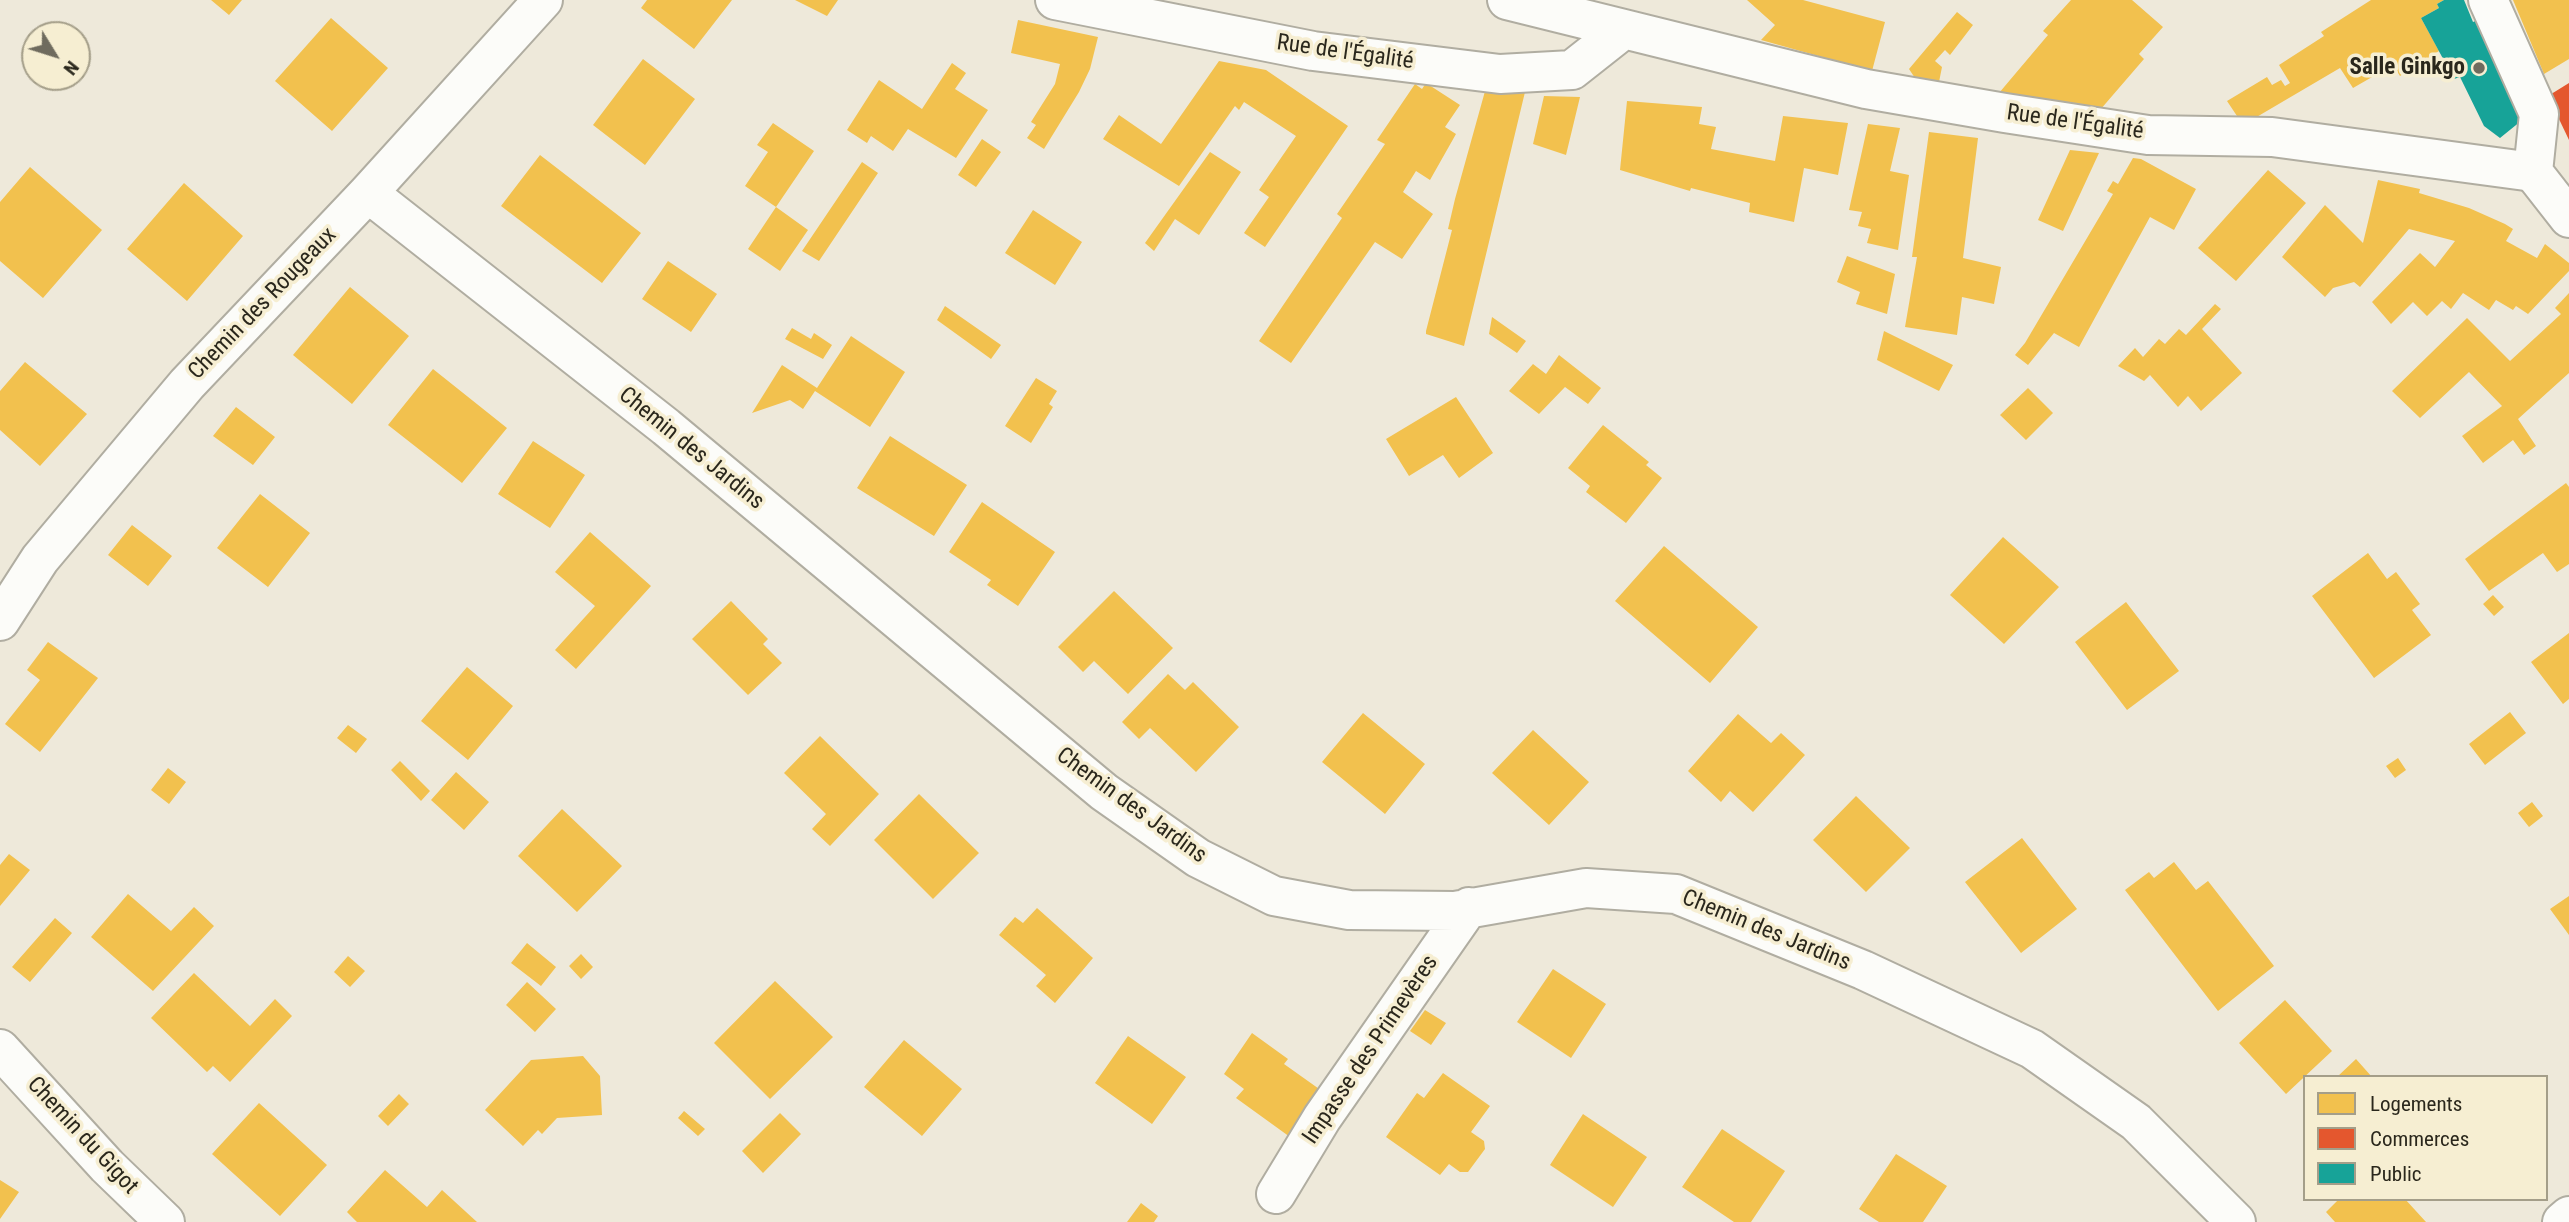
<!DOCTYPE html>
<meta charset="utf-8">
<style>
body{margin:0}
#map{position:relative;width:2569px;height:1222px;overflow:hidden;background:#eee9da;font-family:"Roboto Condensed",sans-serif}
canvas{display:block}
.legend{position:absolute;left:2303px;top:1075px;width:245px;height:126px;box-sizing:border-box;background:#f6eed2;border:2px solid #a49e89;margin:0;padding:9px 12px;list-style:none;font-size:21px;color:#2a271c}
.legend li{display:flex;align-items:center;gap:14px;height:35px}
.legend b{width:35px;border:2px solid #a49e89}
.north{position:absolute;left:21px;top:21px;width:70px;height:70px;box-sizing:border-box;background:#f6eed2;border:2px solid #a49e89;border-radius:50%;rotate:128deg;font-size:19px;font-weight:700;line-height:28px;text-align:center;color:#2a271c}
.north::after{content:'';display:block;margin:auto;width:24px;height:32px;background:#6f6b5e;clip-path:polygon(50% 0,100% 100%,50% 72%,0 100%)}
</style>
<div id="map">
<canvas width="2569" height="1222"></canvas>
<ul class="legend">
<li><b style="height:19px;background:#f2c14e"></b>Logements</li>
<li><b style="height:19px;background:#e4572e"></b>Commerces</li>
<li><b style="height:19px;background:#17a398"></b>Public</li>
</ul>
<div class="north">N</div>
</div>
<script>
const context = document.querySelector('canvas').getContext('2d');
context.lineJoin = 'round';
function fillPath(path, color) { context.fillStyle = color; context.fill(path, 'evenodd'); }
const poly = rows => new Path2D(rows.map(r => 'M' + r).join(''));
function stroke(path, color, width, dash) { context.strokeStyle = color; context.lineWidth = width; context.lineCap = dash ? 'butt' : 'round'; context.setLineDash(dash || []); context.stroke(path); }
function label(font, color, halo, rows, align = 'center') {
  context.font = font + ' "Roboto Condensed",sans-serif'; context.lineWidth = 7; context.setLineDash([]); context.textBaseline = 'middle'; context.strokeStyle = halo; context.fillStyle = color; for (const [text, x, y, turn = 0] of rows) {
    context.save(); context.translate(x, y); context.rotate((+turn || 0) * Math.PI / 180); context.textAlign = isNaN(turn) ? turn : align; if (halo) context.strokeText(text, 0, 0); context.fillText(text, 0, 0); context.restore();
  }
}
const homes = poly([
 [211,0,242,0,229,15],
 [647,0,732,0,694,49,641,8],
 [795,0,838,0,827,16],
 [1747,0,1803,0,1885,22,1872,71,1761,40,1775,25],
 [2071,0,2132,0,2163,27,2139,54,2144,59,2100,110,1999,93,2048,35,2043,31],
 [2371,0,2444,0,2437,4,2439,8,2421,18,2439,51,2400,76,2393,65,2353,88,2340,68,2243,125,2227,101,2267,77,2272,85,2281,80,2285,86,2290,83,2279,65,2324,36,2321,32],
 [2513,0,2569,0,2569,59,2544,74],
 [1957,12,1973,25,1950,55,1945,50,1935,61,1942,67,1939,82,1915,78,1909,69],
 [331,18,388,68,332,131,275,81],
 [1018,20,1098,37,1090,69,1079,92,1044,149,1027,138,1036,125,1031,122,1055,84,1060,64,1011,53],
 [643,59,695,99,645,165,593,125],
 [1219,61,1266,70,1348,126,1265,247,1244,233,1269,197,1259,190,1296,136,1244,102,1239,110,1235,106,1179,186,1103,139,1119,115,1161,144],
 [952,63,966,73,955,89,988,110,956,158,908,129,893,151,871,136,867,143,847,130,879,80,922,109],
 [1426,83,1460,105,1445,127,1456,134,1430,180,1416,171,1403,192,1433,214,1402,259,1375,242,1291,363,1259,341,1342,218,1337,214,1385,144,1377,140,1415,84,1422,89],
 [1487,84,1525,92,1464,346,1426,334,1426,331,1452,230,1448,229,1455,199],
 [1544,96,1580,97,1566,155,1533,144],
 [1627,101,1702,107,1699,124,1716,127,1711,149,1775,161,1783,116,1848,123,1838,175,1804,168,1794,222,1749,212,1750,203,1691,188,1690,191,1620,170],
 [773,123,814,151,776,207,745,186,768,152,757,145],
 [1868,124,1900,128,1890,171,1909,175,1898,250,1867,243,1871,229,1858,226,1862,212,1849,210],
 [1929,132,1978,138,1963,258,2001,267,1994,304,1962,297,1957,335,1905,327,1917,257,1912,257],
 [982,139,1001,152,976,187,958,175],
 [2070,150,2099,153,2063,231,2038,220],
 [1210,152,1241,172,1199,235,1175,219,1154,251,1145,243],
 [540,155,641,233,602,283,501,206],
 [2133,158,2141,159,2196,189,2174,230,2150,217,2079,347,2054,333,2028,365,2015,355,2025,343,2113,194,2107,191,2113,181,2118,184],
 [862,162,878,173,819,261,802,251],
 [30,167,102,230,43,298,0,261,0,202],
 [2268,170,2306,203,2236,281,2198,248],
 [2378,180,2420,189,2419,193,2469,208,2505,224,2513,229,2506,241,2537,258,2545,244,2569,263,2569,271,2528,314,2516,306,2513,310,2496,300,2489,310,2463,293,2451,309,2442,301,2427,316,2413,302,2391,324,2372,302,2420,253,2435,267,2455,241,2409,229,2360,287,2354,282,2333,288,2325,297,2282,257,2325,205,2363,243],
 [184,183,243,236,187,301,127,249],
 [776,207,808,230,780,271,748,249],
 [1033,210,1082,242,1055,285,1005,253],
 [1847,256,1895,274,1887,314,1856,304,1860,292,1837,282],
 [668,261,717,294,691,332,642,299],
 [350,287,409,336,352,404,293,355],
 [2569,293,2569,373,2518,419,2536,446,2524,455,2513,440,2483,463,2462,436,2502,406,2469,372,2420,418,2392,391,2467,318,2510,361,2561,314,2555,308],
 [2215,304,2221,309,2202,329,2242,373,2201,411,2188,396,2178,407,2150,375,2144,381,2118,366,2135,348,2143,357,2159,339,2165,344,2179,329,2186,335],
 [945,306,1001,345,991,359,937,320],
 [1492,317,1526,341,1517,353,1489,334],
 [792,328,811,339,814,333,832,345,823,359,785,339],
 [1884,331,1953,365,1939,391,1877,360],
 [851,336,905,372,870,427,815,391,803,409,790,400,752,413,782,365,817,388],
 [1559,355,1601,388,1588,404,1565,387,1539,414,1509,391,1533,364,1546,374],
 [25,362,87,414,40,466,0,430,0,391],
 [433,369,507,428,462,483,388,425],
 [1036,378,1057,391,1049,404,1053,407,1031,443,1005,426],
 [2028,388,2053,413,2026,440,2000,415],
 [1456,397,1493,453,1459,478,1443,455,1409,476,1386,439],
 [236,407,275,437,253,465,213,436],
 [1603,425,1649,462,1646,465,1662,478,1626,523,1586,492,1590,486,1568,468],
 [890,436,967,485,934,536,857,488],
 [533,441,585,475,550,528,498,494],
 [2566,483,2569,487,2569,564,2557,572,2543,553,2489,591,2465,559],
 [260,494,310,533,268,587,217,548],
 [982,502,1055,552,1018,606,987,585,991,580,949,552],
 [132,525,172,556,148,586,108,555],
 [590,532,651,586,576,669,555,650,595,606,555,572],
 [2003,537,2059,587,2004,644,1950,595],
 [1664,546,1758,627,1710,683,1615,601],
 [2368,553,2387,579,2396,572,2420,604,2412,610,2431,635,2374,678,2312,596],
 [1114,591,1173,648,1128,694,1094,661,1083,672,1058,647],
 [2493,595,2504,607,2494,616,2483,604],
 [731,601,768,639,763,644,782,663,748,695,692,639],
 [2126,602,2179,671,2127,710,2075,642],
 [2569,633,2569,699,2563,704,2531,662],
 [48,642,98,678,40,752,5,724,40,680,27,670],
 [467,667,513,706,468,760,421,721],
 [1168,674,1185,690,1193,682,1239,727,1196,772,1150,728,1139,739,1122,722],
 [2510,712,2526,733,2485,765,2469,744],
 [1363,713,1425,764,1385,814,1322,762],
 [1738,714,1771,743,1781,733,1805,755,1753,812,1730,791,1721,802,1688,771],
 [348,725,367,739,356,753,337,738],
 [1533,730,1589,782,1549,825,1492,773],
 [820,736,879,794,830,846,812,829,826,814,784,773],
 [2398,758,2406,770,2395,778,2386,766],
 [400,761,430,791,421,801,391,770],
 [168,768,186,782,169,804,151,790],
 [456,772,489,802,464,830,431,800],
 [919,794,979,853,933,899,874,840],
 [1856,796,1910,848,1866,892,1813,840],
 [2532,802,2543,816,2529,827,2518,813],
 [562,809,622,866,577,912,518,856],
 [2022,838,2077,909,2021,953,1965,882],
 [9,854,30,870,0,906,0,865],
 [2174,862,2196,890,2208,881,2274,966,2218,1011,2125,890,2149,872,2154,878],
 [128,894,171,931,194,907,214,926,153,991,91,937],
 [2569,896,2569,935,2550,909],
 [1037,908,1093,958,1055,1003,1036,986,1046,975,999,935,1015,917,1023,923],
 [55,918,72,933,30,982,12,967],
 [527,943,556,967,541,986,511,963],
 [581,954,593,967,581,979,569,966],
 [348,956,365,971,350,987,334,972],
 [1553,969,1606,1004,1571,1058,1517,1022],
 [194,973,250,1026,275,999,292,1016,230,1082,213,1066,207,1072,151,1018],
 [775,981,833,1037,770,1099,714,1043],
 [527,982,556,1009,535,1032,506,1005],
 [2285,1000,2332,1051,2286,1094,2239,1043],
 [1425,1010,1446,1023,1431,1045,1410,1031],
 [1252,1033,1288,1059,1284,1064,1322,1091,1290,1137,1236,1098,1244,1089,1224,1074],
 [1128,1036,1186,1077,1152,1124,1095,1083],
 [904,1040,962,1089,922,1136,864,1087],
 [583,1056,600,1076,602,1115,557,1118,542,1134,538,1130,523,1146,485,1110,531,1060],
 [2356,1059,2372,1077,2337,1077],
 [1443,1073,1490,1106,1471,1132,1484,1141,1485,1149,1468,1172,1460,1172,1449,1164,1440,1175,1386,1137,1417,1093,1424,1098],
 [399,1094,409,1104,388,1126,378,1116],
 [259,1103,327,1165,280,1216,212,1154],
 [684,1111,705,1129,698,1136,678,1118],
 [780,1113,801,1134,763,1173,742,1151],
 [1583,1114,1647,1157,1613,1207,1550,1165],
 [1722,1129,1785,1171,1751,1222,1734,1222,1682,1187],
 [1896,1154,1947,1186,1923,1222,1879,1222,1859,1209],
 [385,1170,427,1207,442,1190,477,1222,357,1222,347,1212],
 [0,1180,19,1192,0,1219],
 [2339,1199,2405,1199,2426,1222,2335,1222,2326,1212],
 [1141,1203,1158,1216,1154,1222,1127,1222]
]);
const shops = poly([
 [2569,83,2569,140,2548,96]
]);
const public = poly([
 [2444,0,2464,0,2473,22,2480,19,2521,121,2500,138,2484,126,2460,77,2454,79,2421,18,2439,8,2437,4]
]);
const minor = poly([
 [1055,0,1313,51,1500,74,1572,70,1624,29],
 [1507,0,1866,89,2005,113,2148,135,2272,137,2533,172],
 [368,193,666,427,1104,792,1198,858,1274,896,1349,910,1455,911,1586,888,1676,894,1863,970,2032,1049,2136,1122,2236,1222],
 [0,621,40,559,187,384,368,193,543,0],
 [0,1049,107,1166,165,1222],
 [1276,1194,1322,1118,1469,907],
 [2562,1222,2569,1216]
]);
const tertiary = poly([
 [2488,0,2539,114,2533,172,2569,218]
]);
const markers = [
 [2479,68,7,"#6f6b5e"]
];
const streetNames = [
 ["Rue de l'Égalité",1345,53,8],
 ["Rue de l'Égalité",2075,123,8],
 ["Chemin des Rougeaux",263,304,-46],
 ["Chemin des Jardins",691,449,39],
 ["Chemin des Jardins",1131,806,36],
 ["Chemin des Jardins",1766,931,22],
 ["Impasse des Primevères",1371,1050,-56],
 ["Chemin du Gigot",82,1136,47]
];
const poiNames = [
 ["Salle Ginkgo",2465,68]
];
fillPath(homes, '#f2c14e');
fillPath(shops, '#e4572e');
fillPath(public, '#17a398');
stroke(minor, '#b0ada1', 42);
stroke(tertiary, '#b0ada1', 42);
stroke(minor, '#fcfcf9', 38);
stroke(tertiary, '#fcfcf9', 38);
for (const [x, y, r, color] of markers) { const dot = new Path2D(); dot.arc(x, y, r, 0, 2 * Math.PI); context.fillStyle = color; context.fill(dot); stroke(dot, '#f6eed2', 2.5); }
label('23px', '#2a271c', '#f6eed2', streetNames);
label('bold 23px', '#2a271c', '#f6eed2', poiNames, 'right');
</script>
